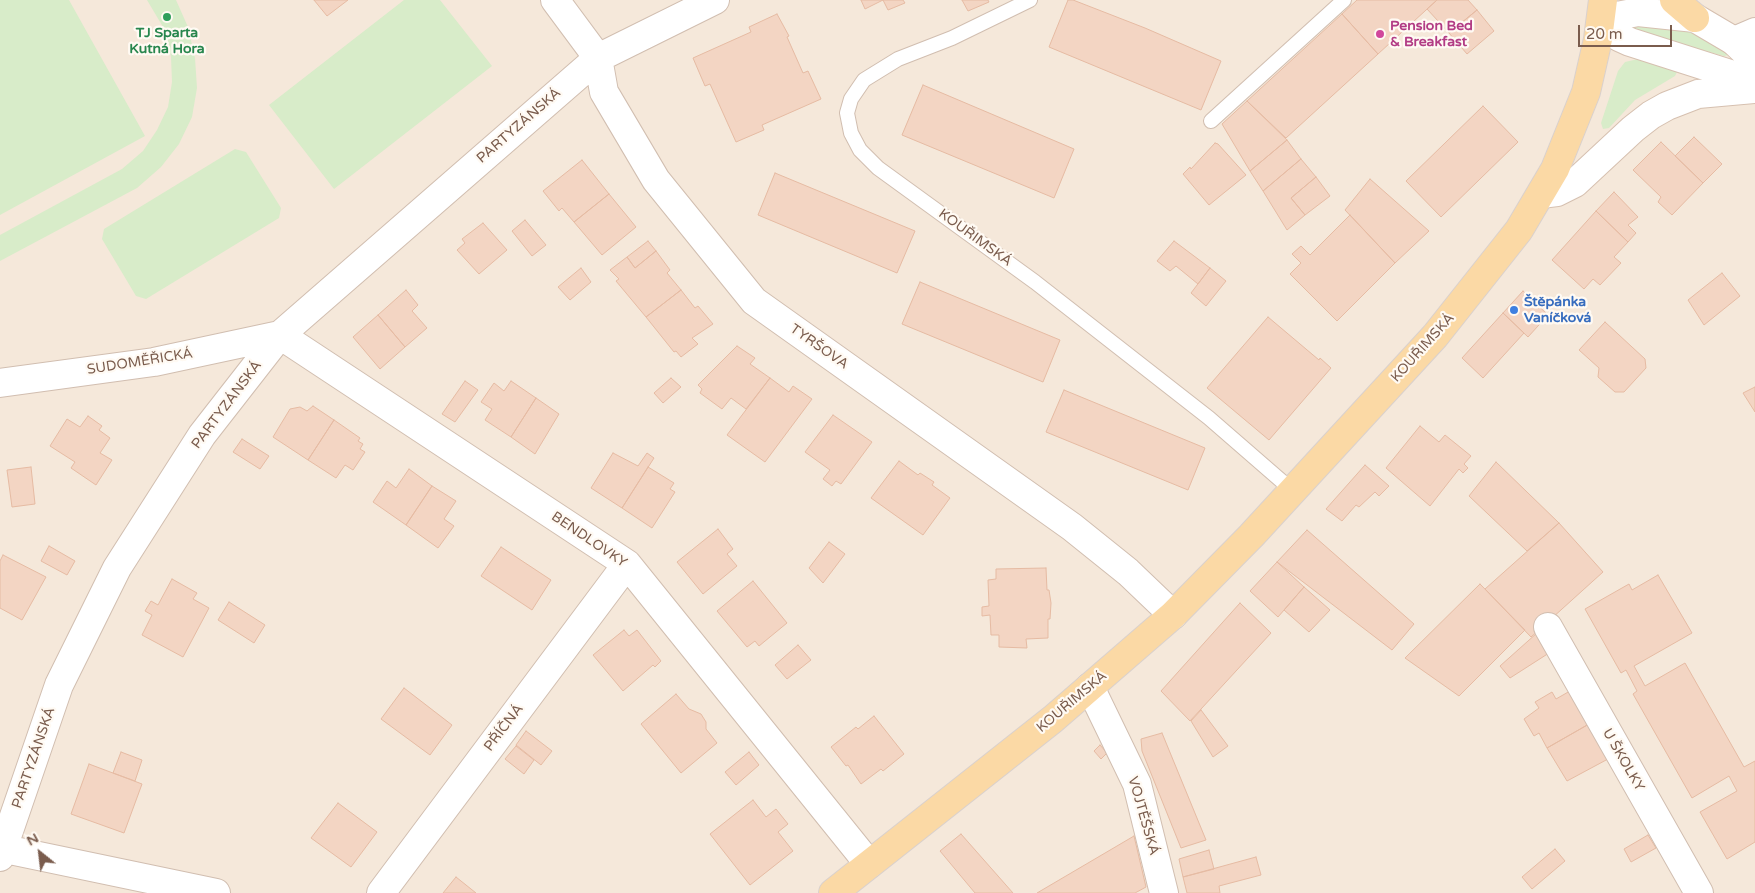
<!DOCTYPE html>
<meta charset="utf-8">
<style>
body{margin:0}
#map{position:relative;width:1755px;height:893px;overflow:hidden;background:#fdf6ec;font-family:"Varela Round",sans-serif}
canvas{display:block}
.north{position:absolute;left:15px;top:828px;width:50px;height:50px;-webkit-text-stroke:4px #fffaf3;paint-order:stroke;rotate:331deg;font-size:14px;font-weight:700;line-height:20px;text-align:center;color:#7a5c4d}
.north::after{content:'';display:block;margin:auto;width:18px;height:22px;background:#7a5c4d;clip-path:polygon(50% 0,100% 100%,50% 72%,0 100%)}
.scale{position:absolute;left:1578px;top:25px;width:94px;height:22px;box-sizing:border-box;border:2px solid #7a5c4d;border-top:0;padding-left:6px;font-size:15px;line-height:18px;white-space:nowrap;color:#7a5c4d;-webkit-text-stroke:4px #fffaf3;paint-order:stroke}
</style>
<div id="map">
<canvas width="1755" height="893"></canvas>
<div class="north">N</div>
<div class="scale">20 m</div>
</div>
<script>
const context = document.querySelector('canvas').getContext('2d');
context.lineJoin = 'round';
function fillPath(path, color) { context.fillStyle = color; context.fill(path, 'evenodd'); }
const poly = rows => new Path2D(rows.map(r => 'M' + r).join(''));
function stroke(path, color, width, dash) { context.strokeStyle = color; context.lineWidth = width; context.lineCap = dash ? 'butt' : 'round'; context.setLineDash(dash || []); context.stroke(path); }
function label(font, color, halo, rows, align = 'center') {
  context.font = font + ' "Varela Round",sans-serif'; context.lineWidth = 4.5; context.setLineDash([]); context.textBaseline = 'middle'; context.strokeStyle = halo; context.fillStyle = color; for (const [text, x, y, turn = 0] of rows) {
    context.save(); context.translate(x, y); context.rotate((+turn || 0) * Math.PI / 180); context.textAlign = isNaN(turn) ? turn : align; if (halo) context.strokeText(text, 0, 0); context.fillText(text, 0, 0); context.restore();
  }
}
const residential = poly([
 [0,0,1755,0,1755,893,0,893]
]);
const green = poly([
 [0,0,69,0,145,136,0,215],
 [147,0,176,0,188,27,195,58,197,88,192,117,179,144,161,167,137,188,0,261,0,235,122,169,143,151,157,130,168,107,172,82,171,57,166,32],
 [404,0,440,0,492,66,334,189,269,105],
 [1667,23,1696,34,1727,50,1729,55,1724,56,1633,31,1630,25],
 [1638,59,1673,68,1677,72,1675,76,1635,100,1609,128,1603,129,1601,123,1618,71,1625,62],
 [235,149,246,152,281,208,279,218,146,299,136,296,102,239,104,229]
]);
const building = poly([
 [314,0,348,0,327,16,314,0],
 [861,0,903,0,905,3,888,10,883,0,865,9,861,0],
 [962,0,988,0,989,2,968,11,962,0],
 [1068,0,1073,0,1145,28,1221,61,1201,110,1049,47,1068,0],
 [1357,0,1437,0,1378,54,1342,14,1357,0],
 [1437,0,1468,0,1477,10,1449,33,1427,9,1437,0],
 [1477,10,1494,31,1467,54,1449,33,1477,10],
 [777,14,789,36,787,37,803,73,808,71,821,99,762,125,764,130,736,142,710,84,705,86,693,58,751,32,749,27,777,14],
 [1342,14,1378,54,1286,138,1247,101,1342,14],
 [923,85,1074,149,1054,198,902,135,923,85],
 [1247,101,1287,140,1250,171,1222,124,1247,101],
 [1483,106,1518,142,1441,217,1406,181,1483,106],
 [1694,137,1722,164,1703,183,1675,156,1694,137],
 [1287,140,1301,159,1263,191,1250,171,1287,140],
 [1661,142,1703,183,1672,215,1658,202,1661,197,1633,170,1661,142],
 [1215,143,1218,144,1246,175,1209,205,1183,174,1190,167,1191,169,1215,143],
 [1301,159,1316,177,1291,198,1305,215,1287,230,1263,191,1301,159],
 [582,160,609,194,574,222,562,208,559,211,543,191,582,160],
 [775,173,915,231,897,273,758,215,775,173],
 [1316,177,1330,196,1305,215,1291,198,1316,177],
 [1370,179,1429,231,1395,263,1345,210,1370,179],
 [1614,192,1638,217,1628,225,1636,233,1628,242,1596,211,1614,192],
 [609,194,636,227,602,255,574,222,609,194],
 [1596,211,1628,242,1614,257,1621,263,1600,285,1593,279,1584,289,1552,260,1596,211],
 [1350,215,1395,263,1337,321,1290,274,1301,263,1292,254,1301,246,1310,255,1350,215],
 [525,220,546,245,532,256,512,231,525,220],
 [483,223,507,250,479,274,457,250,465,243,462,239,483,223],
 [648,241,656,251,635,268,627,257,648,241],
 [1174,241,1210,268,1198,284,1176,266,1170,271,1157,261,1174,241],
 [656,251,670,270,667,273,681,290,646,317,616,281,619,279,610,270,627,257,635,268,656,251],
 [581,268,591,282,570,300,558,287,581,268],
 [1210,268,1226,281,1206,306,1191,293,1210,268],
 [1722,273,1740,296,1704,325,1688,300,1722,273],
 [920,282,1060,340,1043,382,902,324,920,282],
 [406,290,418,305,412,311,427,328,405,347,378,315,406,290],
 [681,290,695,308,698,306,713,324,692,338,698,344,681,357,676,351,674,352,646,317,681,290],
 [1523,291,1548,315,1528,337,1503,313,1523,291],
 [1503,313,1524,333,1483,378,1462,358,1503,313],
 [378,315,405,347,380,369,353,337,378,315],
 [1268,317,1319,360,1320,358,1331,368,1269,440,1207,388,1268,317],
 [1605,322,1645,359,1646,368,1624,392,1615,392,1598,377,1599,368,1579,350,1605,322],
 [737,346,755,358,750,364,770,378,746,409,731,398,722,409,700,393,702,389,698,385,737,346],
 [671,378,681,387,663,403,654,393,671,378],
 [770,378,789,392,793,386,812,399,765,462,727,435,770,378],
 [465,381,478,390,455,422,442,414,465,381],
 [511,381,536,398,511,437,485,420,492,409,481,402,494,383,504,391,511,381],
 [1755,387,1755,412,1743,393,1755,387],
 [1064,390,1205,448,1188,490,1046,432,1064,390],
 [536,398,559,414,535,454,511,437,536,398],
 [313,406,334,420,308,460,273,437,290,409,300,407,307,411,313,406],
 [833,415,872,442,841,484,836,481,832,486,823,479,830,470,805,452,833,415],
 [88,416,102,426,99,430,110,438,100,453,112,460,96,485,71,468,75,462,50,446,67,419,80,427,88,416],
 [334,420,360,438,358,441,363,444,360,449,365,452,353,470,345,465,336,478,308,460,334,420],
 [1420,426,1439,442,1445,435,1471,456,1464,464,1468,468,1463,473,1459,469,1430,506,1386,468,1420,426],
 [242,439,269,456,260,469,233,452,242,439],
 [613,453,638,466,647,453,654,458,622,508,591,488,613,453],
 [899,461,918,475,920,473,934,482,932,485,950,498,923,535,871,498,899,461],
 [1496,462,1559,523,1527,551,1469,496,1496,462],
 [1365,465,1389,486,1379,496,1375,492,1359,507,1356,505,1342,521,1326,509,1365,465],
 [31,467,35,504,12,507,7,470,31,467],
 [648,467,674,483,670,489,675,492,652,528,622,508,648,467],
 [409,469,432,486,406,525,373,502,387,481,396,488,409,469],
 [432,486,456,501,444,519,454,526,438,548,406,525,432,486],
 [1559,523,1603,572,1531,637,1485,589,1559,523],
 [718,529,733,549,727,554,737,566,703,594,677,562,718,529],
 [1307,530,1414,624,1392,650,1277,562,1307,530],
 [829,542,845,554,823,583,809,568,829,542],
 [49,546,75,561,67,575,41,561,49,546],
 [501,547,551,580,532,610,481,576,501,547],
 [3,555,46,577,22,620,0,608,0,561,3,555],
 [1277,562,1304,587,1278,617,1250,591,1277,562],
 [1046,568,1047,590,1049,590,1051,603,1050,619,1048,619,1048,638,1026,639,1027,648,999,647,999,635,991,635,990,615,982,616,982,607,989,606,988,580,996,579,996,569,1046,568],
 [1658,575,1692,633,1634,666,1645,686,1685,663,1744,767,1755,761,1755,842,1727,859,1700,812,1737,791,1729,776,1692,798,1633,694,1637,691,1626,670,1621,673,1585,609,1629,584,1632,590,1658,575],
 [172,579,197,593,193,599,209,608,183,657,142,635,152,615,145,611,151,601,158,605,172,579],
 [753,581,787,623,759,646,755,641,747,647,717,611,753,581],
 [1480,584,1525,630,1459,696,1405,658,1480,584],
 [1304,587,1330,610,1309,632,1284,610,1304,587],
 [229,602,265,625,254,643,218,620,229,602],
 [1240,603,1271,633,1190,721,1161,691,1240,603],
 [624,630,629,636,637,630,661,661,655,667,653,665,623,691,593,655,624,630],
 [1537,633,1549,653,1510,678,1500,666,1537,633],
 [798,645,811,660,787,679,775,665,798,645],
 [404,688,452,725,430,755,381,719,404,688],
 [1570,691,1589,724,1547,748,1539,733,1534,736,1524,719,1539,708,1535,702,1552,692,1556,699,1570,691],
 [676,694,689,709,701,714,706,722,706,729,717,743,681,773,641,724,676,694],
 [1201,710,1228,746,1213,757,1191,721,1201,710],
 [874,716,904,754,883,771,881,769,861,784,848,765,846,766,831,747,856,727,858,729,874,716],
 [1589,724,1608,759,1567,781,1547,748,1589,724],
 [526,731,552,751,541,765,516,745,526,731],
 [1162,733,1206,840,1181,848,1142,751,1141,739,1162,733],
 [1100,745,1107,753,1101,759,1094,751,1100,745],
 [516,746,534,760,524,774,505,759,516,746],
 [121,752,142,760,135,781,113,773,121,752],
 [749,752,759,765,736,785,725,772,749,752],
 [89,764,142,784,124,833,71,814,89,764],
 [753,800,766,817,776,809,788,824,778,832,793,851,750,885,710,834,753,800],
 [338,803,377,832,351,867,311,838,338,803],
 [961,834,1013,893,975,893,940,851,961,834],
 [1648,835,1656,848,1631,862,1624,849,1648,835],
 [1134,836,1146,887,1135,893,1037,893,1134,836],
 [1555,849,1565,861,1532,889,1522,877,1555,849],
 [1209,850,1214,869,1183,877,1179,859,1209,850],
 [1256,857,1261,875,1219,886,1220,893,1187,893,1183,877,1256,857],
 [456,877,476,893,443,893,456,877]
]);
const lane = poly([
 [1030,0,952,38,898,59,864,80,851,99,847,113,851,133,860,150,878,168,1035,282,1209,418,1293,491],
 [1211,121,1344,0]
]);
const street = poly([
 [555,0,598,58,604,92,656,180,754,301,1072,527,1128,572,1173,615],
 [1734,41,1755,32],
 [0,383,154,362,280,335,627,564,869,864],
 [1548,627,1699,893],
 [1090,687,1137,784,1164,893],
 [0,848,216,893],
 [0,857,59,685,117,568,202,435,280,335,598,58,715,0],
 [381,893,627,564]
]);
const secondary = poly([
 [1601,19,1638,12,1695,18,1734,41,1755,61],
 [1601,19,1619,37,1630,42,1755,82],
 [1541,194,1557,192,1575,183,1633,129,1651,115,1667,106,1698,94,1755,89]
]);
const primary = poly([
 [1674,0,1695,18],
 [833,893,1053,719,1173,615,1251,536,1435,336,1519,230,1555,169,1586,92,1598,39,1603,0]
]);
const markers = [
 [167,17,5,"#2e9e5b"],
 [1380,34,5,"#d1479c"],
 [1514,310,5,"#3f7fe0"]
];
const hotelNames = [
 ["Pension Bed",1390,26],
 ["& Breakfast",1390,42]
];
const leisureNames = [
 ["TJ Sparta",167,33],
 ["Kutná Hora",167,49]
];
const streetNames = [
 ["PARTYZÁNSKÁ",519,126,-41],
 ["KOUŘIMSKÁ",975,238,36],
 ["TYRŠOVA",819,347,35],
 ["KOUŘIMSKÁ",1423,348,-48],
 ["SUDOMĚŘICKÁ",140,362,-9],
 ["PARTYZÁNSKÁ",227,405,-53],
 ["BENDLOVKY",589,540,34],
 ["KOUŘIMSKÁ",1072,702,-40],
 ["PŘÍČNÁ",504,728,-53],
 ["PARTYZÁNSKÁ",34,758,-71],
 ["U ŠKOLKY",1623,760,60],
 ["VOJTĚŠSKÁ",1143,816,74]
];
const shopNames = [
 ["Štěpánka",1524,302],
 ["Vaníčková",1524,318]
];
fillPath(residential, '#f5e8da');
fillPath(green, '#d8ecc9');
fillPath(building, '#f3d5c3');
stroke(building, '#e6bba3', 1);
stroke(lane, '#d1beb0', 16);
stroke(street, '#d1beb0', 30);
stroke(secondary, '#d6c0b0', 30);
stroke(primary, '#dad1cd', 30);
stroke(lane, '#fff', 14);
stroke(street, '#fff', 28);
stroke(secondary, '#fff', 28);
stroke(primary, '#fbd9a5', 28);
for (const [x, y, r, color] of markers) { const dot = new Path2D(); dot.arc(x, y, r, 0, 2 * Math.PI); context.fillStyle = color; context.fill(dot); stroke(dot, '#fffaf3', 2); }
label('bold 14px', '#b23c85', '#fffaf3', hotelNames, 'left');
label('bold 14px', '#27864d', '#fffaf3', leisureNames);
label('14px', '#7a5c4d', '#fffaf3', streetNames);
label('bold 14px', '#366cbe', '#fffaf3', shopNames, 'left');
</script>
